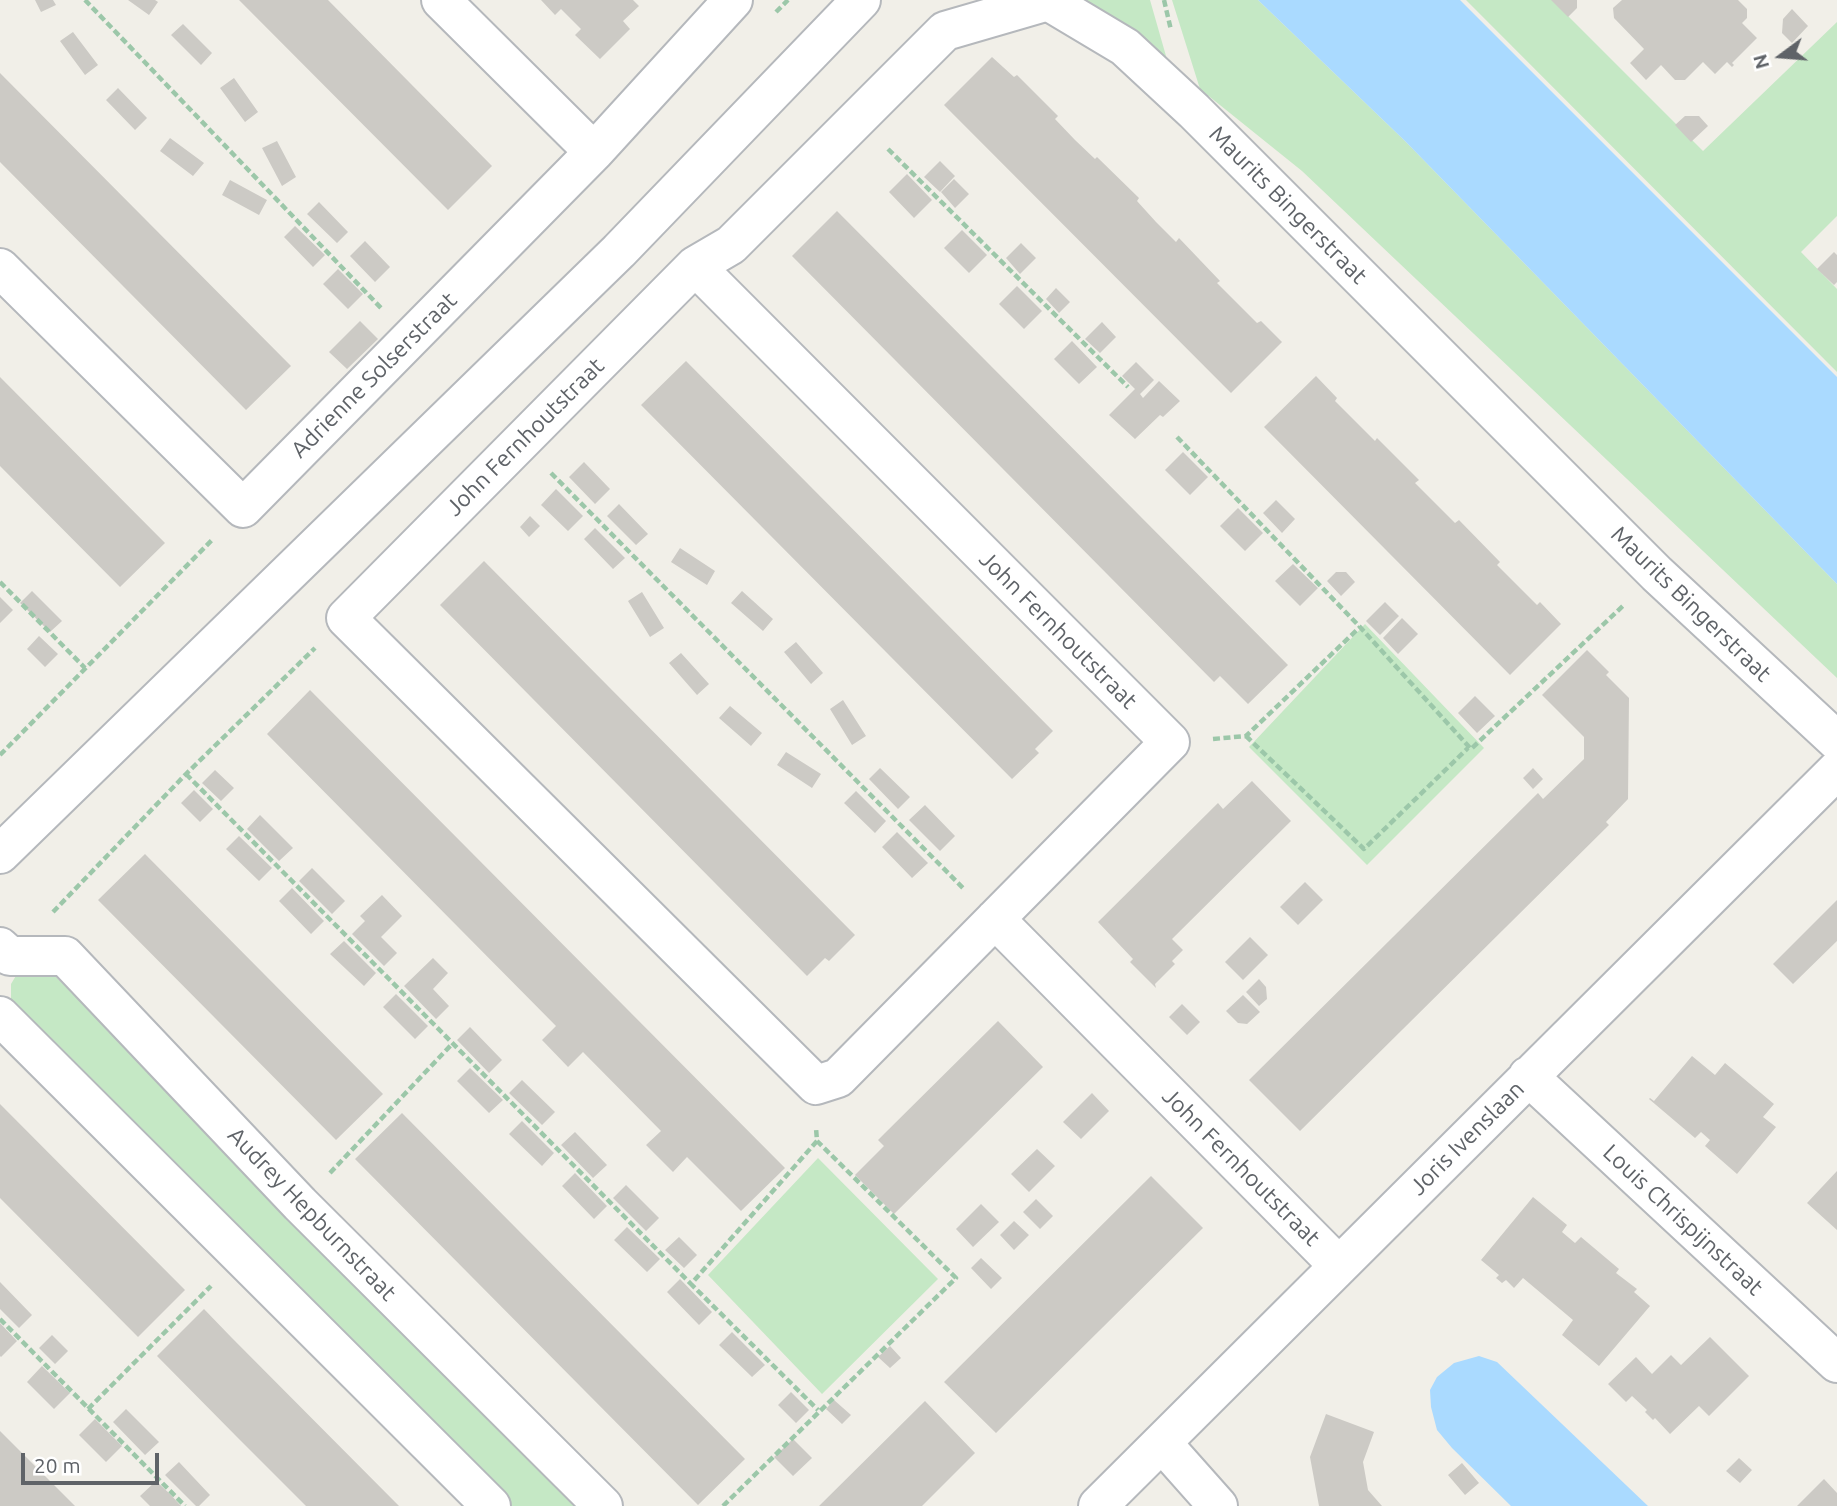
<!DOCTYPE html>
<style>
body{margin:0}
#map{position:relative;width:1837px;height:1506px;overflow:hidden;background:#f1efe8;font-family:Ubuntu,sans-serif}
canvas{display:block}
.north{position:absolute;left:1746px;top:21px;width:70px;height:70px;-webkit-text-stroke:5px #fff;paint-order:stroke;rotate:254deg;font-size:19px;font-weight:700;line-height:28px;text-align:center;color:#5f6368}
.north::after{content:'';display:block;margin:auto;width:24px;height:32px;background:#5f6368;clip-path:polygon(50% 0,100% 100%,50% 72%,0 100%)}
.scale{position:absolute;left:21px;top:1453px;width:138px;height:32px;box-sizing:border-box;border:4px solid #5f6368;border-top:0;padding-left:9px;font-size:21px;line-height:24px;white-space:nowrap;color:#5f6368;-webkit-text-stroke:5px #fff;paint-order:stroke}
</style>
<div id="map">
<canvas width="1837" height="1506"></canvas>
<div class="north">N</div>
<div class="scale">20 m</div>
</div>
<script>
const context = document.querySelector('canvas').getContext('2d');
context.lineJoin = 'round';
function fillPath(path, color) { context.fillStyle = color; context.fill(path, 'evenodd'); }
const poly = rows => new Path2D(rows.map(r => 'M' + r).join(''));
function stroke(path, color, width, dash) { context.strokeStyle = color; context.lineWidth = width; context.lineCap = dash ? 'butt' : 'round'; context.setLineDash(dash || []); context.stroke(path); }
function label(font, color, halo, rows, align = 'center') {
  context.font = font + ' Ubuntu,sans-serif'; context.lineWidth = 5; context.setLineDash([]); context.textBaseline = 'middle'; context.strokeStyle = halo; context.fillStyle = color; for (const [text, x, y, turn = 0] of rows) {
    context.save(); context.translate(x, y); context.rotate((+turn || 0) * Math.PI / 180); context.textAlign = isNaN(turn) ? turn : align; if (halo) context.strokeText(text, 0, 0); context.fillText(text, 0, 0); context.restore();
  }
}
const green = poly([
 [1086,0,1150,0,1168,63,1105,13],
 [1172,0,1258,0,1405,141,1837,584,1837,678,1302,171,1200,89],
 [1466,0,1552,0,1703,151,1837,22,1837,216,1801,252,1837,289,1837,372],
 [1365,624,1484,748,1367,865,1249,747],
 [52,973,584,1506,509,1506,11,1001,11,984,17,974],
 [818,1158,938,1279,822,1394,708,1275]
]);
const water = poly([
 [1258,0,1460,0,1837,377,1837,584,1405,141],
 [1479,1356,1497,1362,1648,1506,1511,1506,1452,1448,1437,1430,1431,1407,1430,1390,1437,1377,1454,1363]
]);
const building = poly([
 [35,0,53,0,56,5,41,12],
 [128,0,155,0,158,2,149,15],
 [239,0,328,0,492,166,448,210],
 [541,0,633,0,639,6,623,21,630,29,600,59,575,35,581,29,561,9,555,15],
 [1551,0,1577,0,1577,8,1568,17],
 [1622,0,1738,0,1747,9,1747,18,1742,23,1757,38,1732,63,1734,65,1732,67,1727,62,1715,74,1703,62,1685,80,1675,80,1661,65,1646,80,1630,63,1644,49,1614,18,1613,8],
 [1792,9,1808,26,1792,43,1782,33,1783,19],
 [183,24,212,53,201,65,171,35],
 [73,32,98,65,85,75,60,41],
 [992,57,1014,77,1017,75,1058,116,1055,119,1075,140,1095,159,1097,157,1139,198,1137,201,1156,222,1176,242,1179,238,1220,281,1217,283,1257,323,1261,321,1282,342,1231,393,944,105],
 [0,73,291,366,246,410,0,162],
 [234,78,258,112,245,122,220,88],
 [118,88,147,118,135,130,106,100],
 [1685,116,1699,116,1708,126,1691,142,1675,125],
 [170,138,204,163,193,176,160,151],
 [277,141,296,177,282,186,262,148],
 [940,161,955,176,940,192,924,177],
 [907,174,932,200,914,218,889,192],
 [954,179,969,194,955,208,941,192],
 [230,180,267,200,259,215,222,195],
 [319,202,348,232,337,243,307,214],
 [837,211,1288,665,1248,704,1220,676,1214,682,792,256],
 [295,226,325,255,313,267,284,237],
 [962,230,987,255,969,273,944,248],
 [365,241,390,267,375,282,350,256],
 [1021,243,1036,258,1020,274,1006,258],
 [1834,252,1837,255,1837,282,1834,285,1817,269],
 [338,269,363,294,348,309,323,284],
 [1017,286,1042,311,1024,329,999,304],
 [1056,288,1070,302,1059,313,1046,299],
 [360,321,378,339,347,369,329,352],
 [1102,322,1116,337,1100,353,1085,339],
 [1072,341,1097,367,1079,384,1054,359],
 [686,361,1053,731,1035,749,1039,753,1012,779,641,405],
 [1136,362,1154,380,1140,394,1143,398,1159,381,1180,401,1163,417,1160,415,1135,439,1109,415,1135,389,1122,376],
 [1316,376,1337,398,1335,401,1375,441,1377,438,1419,480,1415,483,1455,523,1459,520,1500,562,1497,565,1537,605,1540,602,1561,624,1510,675,1264,427],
 [0,377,165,543,120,587,0,466],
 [1183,452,1208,477,1190,495,1165,470],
 [584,462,610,489,595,504,569,477],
 [556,489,583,516,568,531,541,505],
 [1276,500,1295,519,1282,533,1263,513],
 [619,504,648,534,636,545,607,516],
 [1238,508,1263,533,1245,551,1220,526],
 [530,516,540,526,529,537,520,527],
 [595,528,625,558,613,569,584,539],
 [680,548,715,571,707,585,671,562],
 [484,561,855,935,829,961,825,958,807,976,440,605],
 [1293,564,1318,588,1300,606,1275,581],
 [1336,572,1346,572,1355,582,1341,596,1327,581],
 [32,591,62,621,50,632,20,603],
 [742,591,773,619,763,631,731,603],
 [642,592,664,628,650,637,628,601],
 [0,597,13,610,0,623],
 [1385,602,1399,616,1380,635,1366,621],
 [1402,618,1418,634,1398,654,1383,638],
 [39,636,58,654,45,667,27,649],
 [796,642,823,673,811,684,784,652],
 [1587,650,1609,672,1606,675,1629,698,1628,799,1606,822,1609,825,1300,1131,1249,1080,1538,793,1543,799,1584,759,1584,737,1542,695],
 [681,653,709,684,697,695,669,663],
 [310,690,785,1168,741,1211,687,1157,673,1172,646,1145,661,1131,583,1052,568,1067,542,1040,556,1026,267,734],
 [1475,696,1495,716,1477,733,1458,713],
 [843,700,866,736,852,745,830,709],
 [730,706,762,733,751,746,719,718],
 [786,752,821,774,812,788,777,765],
 [880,768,910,797,898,809,869,779],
 [1533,768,1543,779,1533,789,1523,778],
 [215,770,234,788,221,801,202,783],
 [1252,781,1291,821,1172,939,1183,950,1172,961,1175,964,1155,984,1156,988,1130,962,1133,959,1098,922,1218,803,1223,809],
 [194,790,213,809,200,822,181,803],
 [856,791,886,821,875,833,844,803],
 [925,805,955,836,940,851,909,820],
 [260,815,293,848,279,861,247,829],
 [897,832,928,863,912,878,882,847],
 [239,836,272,868,259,881,226,849],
 [145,854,383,1094,336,1140,98,900],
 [312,868,345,901,332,914,299,881],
 [1305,882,1323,900,1298,925,1280,907],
 [292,888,324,921,311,934,279,901],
 [382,895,402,916,381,937,397,953,384,966,352,934,365,921,360,916],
 [1837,900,1837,941,1793,984,1773,964],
 [1250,937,1268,955,1243,980,1225,962],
 [344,941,376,973,364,986,330,954],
 [433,958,448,973,433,989,449,1006,436,1019,404,986],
 [1259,979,1266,987,1267,999,1259,1006,1246,992],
 [396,994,428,1026,415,1039,383,1007],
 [1243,995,1260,1012,1247,1024,1238,1023,1226,1011],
 [1182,1004,1200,1022,1187,1035,1169,1017],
 [998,1021,1043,1067,894,1214,855,1175,884,1146,878,1140,885,1133],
 [470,1027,502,1060,489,1073,457,1040],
 [1692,1056,1715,1075,1725,1063,1774,1104,1763,1117,1776,1127,1737,1174,1705,1146,1710,1140,1701,1132,1695,1138,1649,1099,1650,1098,1654,1101],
 [470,1068,503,1100,489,1113,457,1081],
 [522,1080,555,1112,542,1125,509,1093],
 [1092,1093,1109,1111,1081,1139,1063,1122],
 [0,1104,185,1290,138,1337,0,1198],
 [402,1113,745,1459,698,1505,355,1159],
 [522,1121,554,1153,542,1166,509,1134],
 [575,1132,607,1165,593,1178,561,1145],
 [1037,1149,1055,1166,1029,1192,1011,1174],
 [1837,1171,1837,1230,1807,1203],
 [575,1173,607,1206,594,1219,562,1186],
 [1151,1176,1203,1228,996,1433,944,1382],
 [626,1185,659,1218,646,1231,613,1198],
 [1533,1197,1567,1225,1562,1232,1575,1243,1581,1237,1619,1269,1616,1273,1637,1289,1634,1292,1650,1306,1599,1366,1562,1335,1573,1320,1523,1278,1514,1288,1506,1280,1502,1283,1496,1278,1499,1275,1481,1260],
 [1036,1199,1053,1216,1040,1229,1023,1212],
 [981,1204,999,1222,973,1247,956,1229],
 [1014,1221,1029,1235,1014,1250,1000,1235],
 [627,1227,660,1259,647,1272,614,1240],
 [679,1237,697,1255,684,1268,665,1250],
 [981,1258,1002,1278,991,1289,971,1268],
 [680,1279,712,1312,699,1325,667,1292],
 [0,1282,32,1315,19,1328,0,1309],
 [204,1309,231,1337,399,1506,306,1506,236,1436,157,1356],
 [0,1323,17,1341,1,1357,0,1356],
 [732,1332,765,1365,752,1377,719,1345],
 [52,1335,68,1351,55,1364,39,1348],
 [1710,1337,1749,1376,1709,1416,1699,1406,1670,1434,1655,1418,1653,1420,1645,1412,1647,1410,1632,1396,1626,1402,1608,1384,1636,1357,1652,1374,1671,1355,1681,1365],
 [890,1346,901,1358,890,1368,878,1357],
 [42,1366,70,1393,54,1409,27,1382],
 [791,1392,809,1410,796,1423,778,1405],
 [834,1400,851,1415,842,1424,826,1409],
 [925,1401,975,1453,922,1506,819,1506],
 [126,1409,159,1442,145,1455,113,1422],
 [1326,1414,1374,1432,1363,1462,1368,1490,1382,1506,1319,1506,1310,1457],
 [95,1419,122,1446,106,1462,79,1435],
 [0,1431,75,1506,0,1506],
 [793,1439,812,1458,793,1476,774,1457],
 [1739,1458,1752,1470,1740,1483,1726,1471],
 [179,1462,210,1495,199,1506,196,1506,165,1475],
 [1462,1463,1479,1483,1465,1495,1448,1475],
 [1824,1479,1837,1493,1837,1506,1797,1506],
 [156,1481,170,1494,181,1506,150,1506,140,1496]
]);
const path = poly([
 [85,0,381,308],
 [1164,0,1171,30],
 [776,12,788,0],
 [888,149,1128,387],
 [1177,437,1360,627,1471,749,1625,604],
 [551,473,964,889],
 [0,582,85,668],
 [1246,736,1364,849,1468,748],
 [1213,739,1246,736,1360,627],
 [0,755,213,539],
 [186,774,691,1284],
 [53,912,186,774,315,648],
 [817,1141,691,1284,818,1410],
 [330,1173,452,1044],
 [0,1319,185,1506],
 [88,1409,211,1286],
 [723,1506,956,1278,817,1141,816,1128]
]);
const minor = poly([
 [594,152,733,0],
 [695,266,1170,742,838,1078,816,1085,346,618,695,266],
 [695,266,731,245,945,31,1048,1,1125,47,1194,111,1657,574,1837,741],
 [0,268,243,508,594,152,441,0],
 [0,854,619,251,861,0],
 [995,919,1339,1266],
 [0,947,10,956,65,956,300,1204,603,1506],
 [0,1016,491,1506],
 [1528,1076,1837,1363],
 [1162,1443,1218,1506],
 [1098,1506,1837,770]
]);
const streetNames = [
 ["Maurits Bingerstraat",1288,205,45],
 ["Adrienne Solserstraat",374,375,-45],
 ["John Fernhoutstraat",525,437,-45],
 ["Maurits Bingerstraat",1691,604,44],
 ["John Fernhoutstraat",1058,630,45],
 ["Joris Ivenslaan",1467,1138,-45],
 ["John Fernhoutstraat",1241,1167,45],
 ["Audrey Hepburnstraat",312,1214,46],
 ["Louis Chrispijnstraat",1683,1220,43]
];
fillPath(green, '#c5e8c5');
fillPath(water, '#aadaff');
fillPath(building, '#cccac5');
stroke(minor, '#b5b8bc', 42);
stroke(path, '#9cc7a9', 4.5, [7, 3.5]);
stroke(minor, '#fff', 38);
label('23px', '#5f6368', '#fff', streetNames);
</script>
